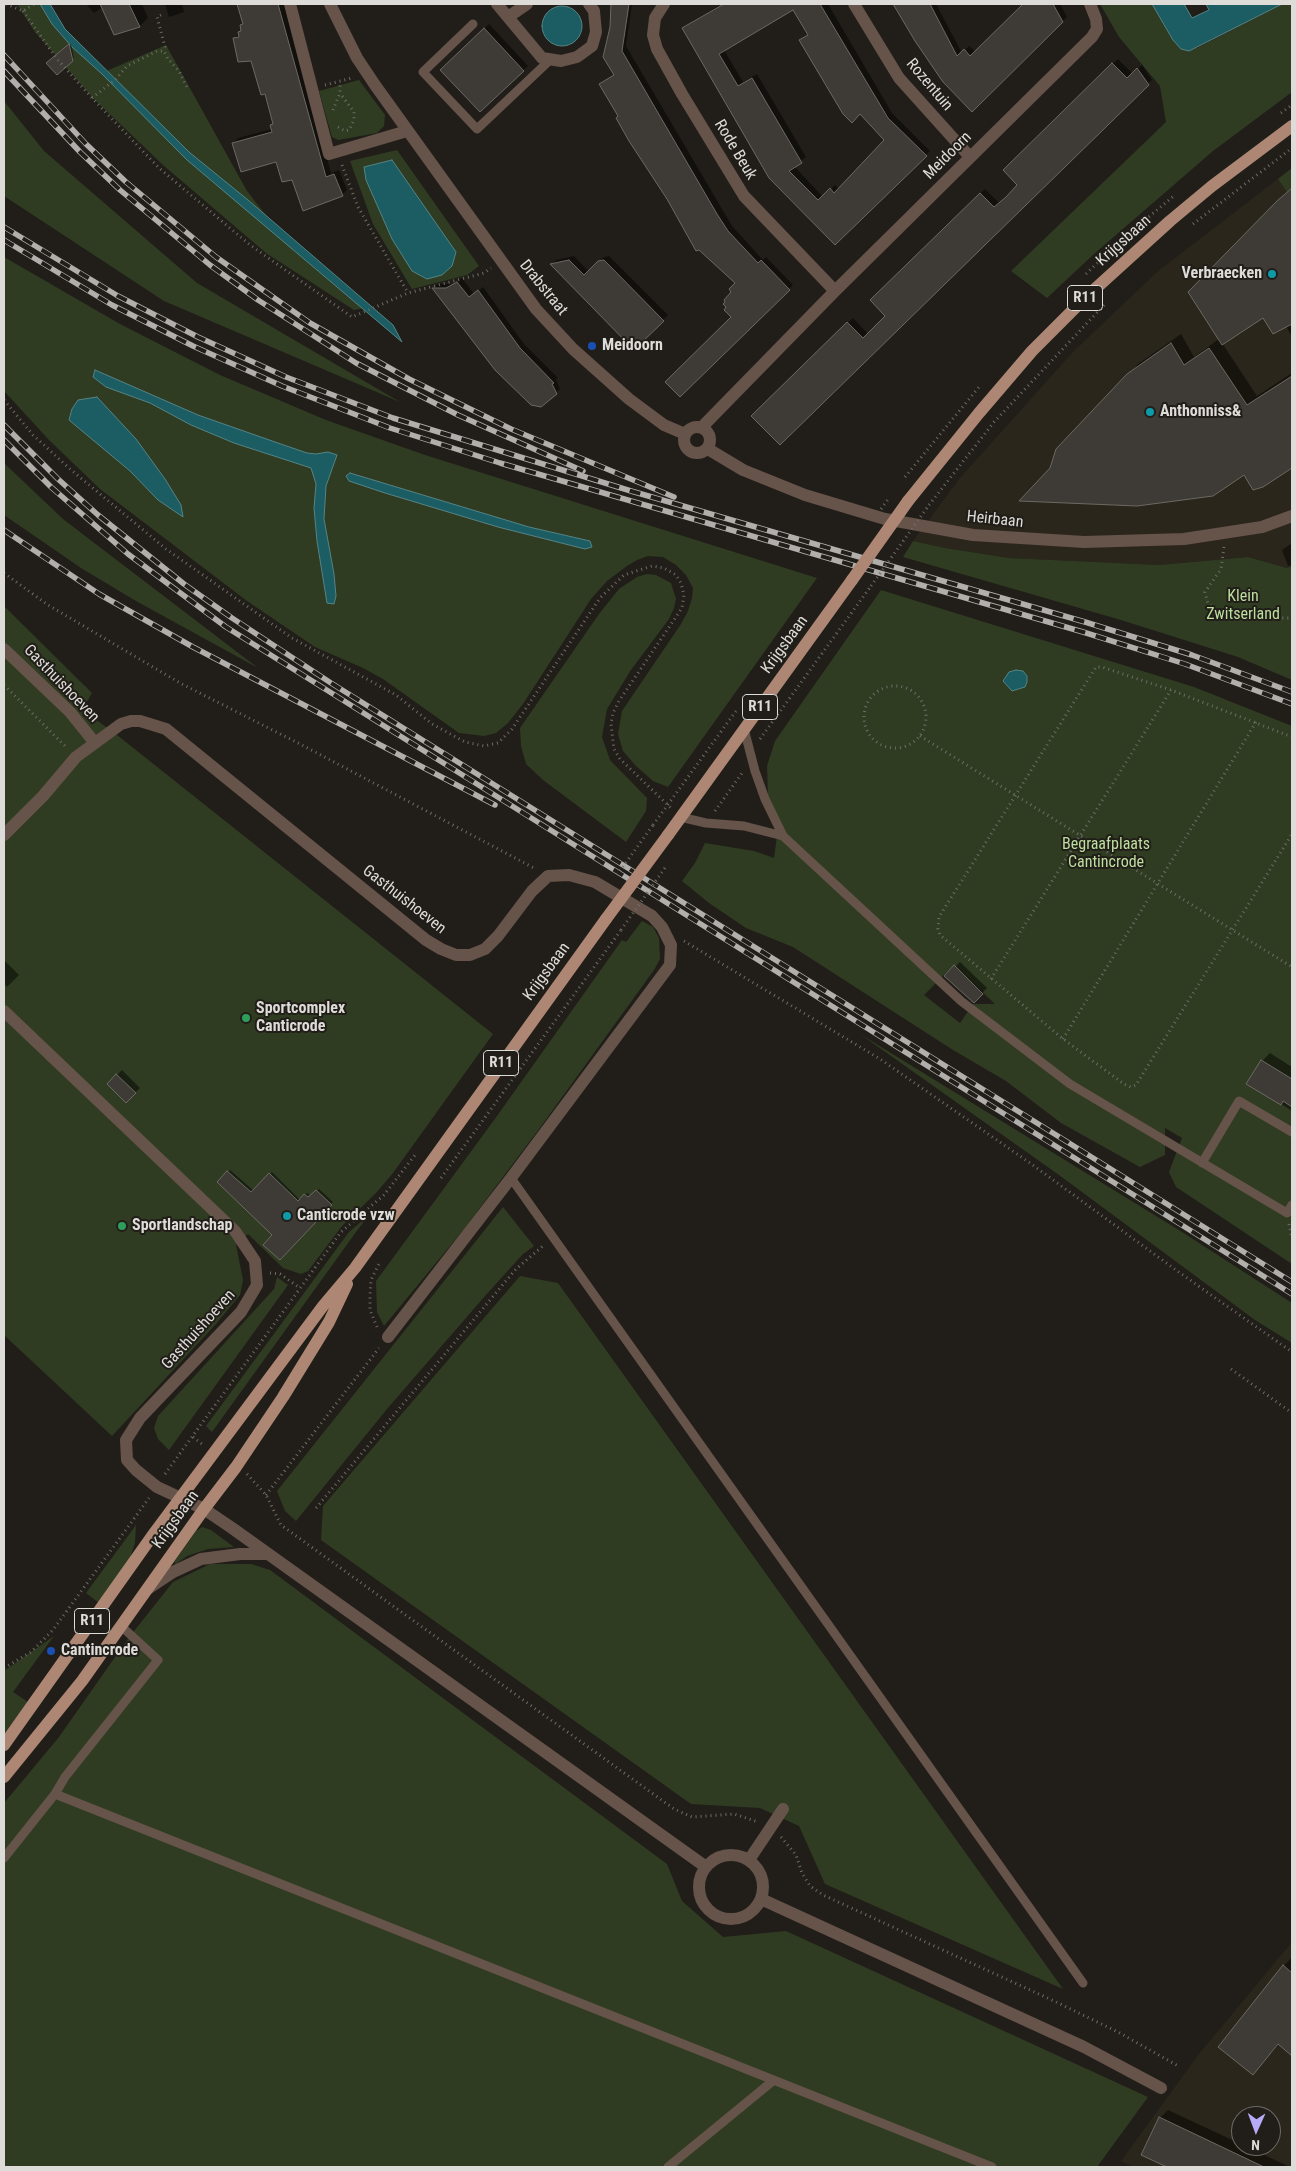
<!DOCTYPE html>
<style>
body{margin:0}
#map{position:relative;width:1296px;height:2171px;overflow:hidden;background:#211e19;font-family:"Roboto Condensed",sans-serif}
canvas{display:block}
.frame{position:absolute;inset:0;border:5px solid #dedcd8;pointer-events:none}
.north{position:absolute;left:1231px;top:2106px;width:50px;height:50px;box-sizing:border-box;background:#211e19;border:1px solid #6d6a65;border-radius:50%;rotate:182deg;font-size:14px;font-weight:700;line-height:20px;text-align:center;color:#dedcd8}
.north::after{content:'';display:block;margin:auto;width:18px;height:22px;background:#b7abf8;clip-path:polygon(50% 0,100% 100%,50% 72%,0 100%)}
</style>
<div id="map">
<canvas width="1296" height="2171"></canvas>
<div class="frame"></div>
<div class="north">N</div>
</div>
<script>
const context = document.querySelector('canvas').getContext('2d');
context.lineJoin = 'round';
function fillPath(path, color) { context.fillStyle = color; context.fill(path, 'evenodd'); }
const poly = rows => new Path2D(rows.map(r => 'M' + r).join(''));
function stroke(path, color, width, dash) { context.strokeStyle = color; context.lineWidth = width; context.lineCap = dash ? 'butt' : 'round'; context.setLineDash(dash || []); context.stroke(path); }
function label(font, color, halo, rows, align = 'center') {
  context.font = font + ' "Roboto Condensed",sans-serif'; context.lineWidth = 4; context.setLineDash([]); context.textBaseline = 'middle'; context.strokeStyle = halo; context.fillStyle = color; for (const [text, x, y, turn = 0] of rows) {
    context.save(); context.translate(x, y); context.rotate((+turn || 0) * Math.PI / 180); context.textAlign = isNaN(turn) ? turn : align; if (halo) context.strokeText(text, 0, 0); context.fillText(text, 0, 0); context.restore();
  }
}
const built = poly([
 [1292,168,1292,566,1287,568,1248,557,1160,565,1009,558,945,548,913,541,960,478,1072,353,1157,272],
 [1292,1942,1292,2167,1133,2167,1121,2161,1199,2054],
 [1241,2116,1271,2116,1271,2146,1241,2146]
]);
const green = poly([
 [14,4,40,4,60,34,102,73,166,45,247,191,294,251,364,308,354,310,266,253,163,165,93,98,35,32,17,4],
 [1100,4,1152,4,1173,40,1197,48,1282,4,1292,4,1292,92,1213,151,1094,254,1047,298,1011,271,1166,122,1160,86,1119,37],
 [359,80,385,115,384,126,377,133,338,140,332,137,319,91],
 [4,101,44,151,197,283,400,402,164,301,4,196],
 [397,150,479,266,467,275,412,289,373,224,350,161],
 [1292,168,1292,199,1278,179],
 [4,257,120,324,220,375,326,420,425,455,817,578,668,787,653,781,635,765,623,751,618,734,622,711,681,624,688,611,692,598,693,588,686,575,676,565,663,557,648,556,637,560,627,566,607,581,591,599,523,704,508,723,496,733,484,736,459,733,383,679,363,668,315,647,247,601,100,489,49,440,4,391],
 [4,463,63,519,258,668,136,601,81,568,4,515],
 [913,541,945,548,1009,558,1160,565,1248,557,1287,568,1292,566,1292,680,1238,657,1121,620,903,557],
 [647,574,656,575,671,583,676,599,674,608,669,619,631,670,607,709,602,737,610,760,647,798,646,811,626,842,543,780,526,764,521,746,520,728,599,614,619,589,637,577],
 [881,590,1194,687,1292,726,1292,1264,1176,1187,1169,1172,1182,1138,1165,1128,1165,1155,1140,1167,1061,1123,1006,1081,953,1050,793,947,746,928,709,903,682,881,695,863,705,843,754,851,774,858,779,822,768,795,767,766,775,741],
 [954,965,995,1004,973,1004,960,1023,924,995],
 [4,606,92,693,82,710,112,731,493,1034,393,1173,376,1193,342,1226,308,1271,301,1274,283,1268,248,1234,236,1245,243,1280,240,1295,216,1324,112,1436,4,1335],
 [642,921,653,927,659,938,660,959,654,970,542,1125,464,1229,384,1326,377,1312,376,1281,497,1116,622,940,626,942],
 [860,1034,1182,1232,1292,1303,1292,1343,1255,1320,1059,1175],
 [503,1207,534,1246,523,1254,485,1296,387,1409,296,1521,285,1511,277,1491],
 [369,1215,356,1232,212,1432,206,1426,349,1232],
 [520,1276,558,1283,1063,1989,825,1884,799,1826,760,1808,691,1804,321,1540,323,1506],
 [277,1277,288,1285,169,1450,158,1439,154,1428,158,1416,274,1289],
 [136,1525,135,1543,129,1561,99,1603,86,1593],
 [202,1527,211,1530,234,1547,208,1549,187,1556,176,1564,174,1562,196,1531],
 [210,1564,251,1564,270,1570,667,1864,682,1901,723,1937,786,1931,1148,2097,1097,2167,4,2167,4,1803,59,1737,127,1640,173,1582],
 [54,1636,13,1692,28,1702,4,1734,4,1671]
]);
const water = poly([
 [40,4,50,4,65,29,189,152,248,200,393,325,402,342,187,160,102,74,72,47,52,24,40,4],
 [1152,4,1184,4,1192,18,1209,10,1206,4,1282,4,1189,51,1181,49,1173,40,1152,4],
 '542 26a20 20 0 1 1 40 0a20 20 0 1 1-40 0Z',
 [392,160,456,252,452,266,442,275,427,279,412,271,392,239,366,180,364,167,392,160],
 [95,370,198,415,275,442,307,453,316,454,328,452,337,455,326,486,324,519,334,574,336,596,334,604,327,603,317,541,314,508,316,484,311,468,234,443,191,425,150,403,106,387,93,377,95,370],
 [97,397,136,439,165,479,181,505,183,517,158,500,130,471,69,420,72,409,78,400,97,397],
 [350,473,529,527,590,541,592,547,585,549,498,527,385,493,349,481,346,476,350,473],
 [1016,670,1023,671,1027,676,1027,682,1025,687,1012,691,1003,681,1009,672,1016,670]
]);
const shadow = poly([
 [86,4,142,4,148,18,140,26,115,34,103,7,94,13],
 [165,4,182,4,184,12,169,17],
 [239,4,284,4,331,173,339,170,347,190,342,195,293,178,277,160,233,143,238,138,272,129,271,125,274,122,266,92,252,60,234,39,242,30,241,26,244,23],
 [612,4,632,4,626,46,732,226,763,260,766,257,793,285,680,395,732,317,733,292,737,283,620,116,601,84,614,74,611,27],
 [722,4,828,4,892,113,930,151,835,243,683,28],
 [793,8,808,34,801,40,886,140,839,189,835,185,823,197,794,166,806,157,757,74,743,82,724,50],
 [895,4,936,4,962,53,969,46,976,52,1025,4,1060,4,1067,17,972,110,916,41],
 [489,24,528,66,480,110,442,70],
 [71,44,74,58,57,73,48,63],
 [1118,59,1133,74,1142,65,1152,80,780,443,753,416,853,318,868,334,887,316,871,300,985,189,1000,204,1018,185,1009,166],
 [1292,189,1292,337,1286,326,1263,316,1222,343,1257,396,1292,373,1292,465,1287,470,1244,473,1051,469,1138,364,1181,334,1194,357,1219,339,1190,293],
 [574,256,589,272,604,257,609,256,668,315,634,349,552,264,556,260],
 [462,278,474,294,483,287,524,344,558,378,556,379,560,389,556,393,497,370,434,288,438,284,452,284],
 [1292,543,1292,565,1288,566,1282,550],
 [5,961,19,975,7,987,4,983],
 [960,962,987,988,974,1001,946,976],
 [1270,1053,1292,1067,1292,1111,1248,1083,1262,1061],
 [122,1070,140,1088,126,1101,108,1084],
 [230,1170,254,1191,272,1172,300,1200,307,1193,311,1196,319,1189,333,1202,280,1259,274,1235,218,1182],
 [1292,1957,1292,2054,1279,2044,1253,2073,1284,1966],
 [1168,2110,1241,2144,1241,2146,1245,2146,1290,2167,1170,2167,1143,2154,1160,2118]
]);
const building = poly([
 [100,4,129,4,140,27,114,35,100,4],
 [237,4,278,4,326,177,334,174,343,196,303,211,292,180,282,182,276,162,241,172,232,143,272,132,270,125,273,124,265,94,261,95,251,61,238,62,233,38,239,37,238,32,241,31,240,25,243,24,237,4],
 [611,4,629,4,622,51,717,214,728,231,758,263,761,260,790,290,680,397,665,382,731,317,724,310,726,307,723,304,725,302,724,300,731,292,729,289,735,283,699,250,696,251,667,199,629,141,616,118,618,116,599,84,614,75,603,57,610,27,611,4],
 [724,4,820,4,888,118,927,156,835,245,769,178,682,28,724,4],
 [793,10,808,35,799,40,843,114,852,123,860,114,884,140,834,193,830,188,818,200,789,171,802,163,752,78,738,86,719,54,793,10],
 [893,4,930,4,957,56,964,49,970,56,1023,4,1053,4,1063,22,972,112,943,82,915,41,893,4],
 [484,28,524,71,480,112,440,70,484,28],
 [69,44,73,61,57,75,46,63,69,44],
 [1112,63,1127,78,1137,68,1149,85,780,445,751,416,847,322,863,338,885,316,870,300,980,193,994,207,1006,197,1017,185,1003,170,1112,63],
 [1292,188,1292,324,1273,334,1263,318,1222,345,1188,292,1277,201,1292,188],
 [569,260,584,275,598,261,604,260,664,321,634,350,550,264,569,260],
 [457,282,469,297,478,290,520,348,554,383,552,384,557,394,541,407,531,405,495,370,432,288,446,288,457,282],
 [1171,343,1184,365,1209,348,1247,405,1292,376,1292,468,1263,487,1253,490,1244,475,1213,496,1137,506,1019,501,1050,468,1056,449,1127,374,1171,343],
 [954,965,983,994,974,1003,944,976,954,965],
 [1261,1060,1292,1079,1292,1107,1283,1101,1281,1105,1246,1084,1261,1060],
 [116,1074,136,1093,126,1103,107,1084,116,1074],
 [227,1171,251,1192,269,1173,298,1201,304,1194,308,1197,316,1190,332,1205,280,1260,263,1245,272,1235,217,1182,227,1171],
 [1283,1965,1292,1973,1292,2056,1278,2044,1253,2075,1218,2047,1283,1965],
 [1159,2117,1264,2167,1167,2167,1141,2155,1159,2117]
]);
const path = poly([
 [6,4,23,11,34,4],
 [23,11,57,59,92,98,159,168,250,245,352,317,408,293,484,273,491,268],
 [161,15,157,17,165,47,164,51],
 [325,85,352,78],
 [92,98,116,79,127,66,157,51,164,51,168,59,179,71,187,87],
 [333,110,340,93,340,82],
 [1281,113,1292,105],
 [338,127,345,131,349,130,354,120,354,112,340,93],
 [342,165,358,207,408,293],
 [1193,224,1292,148],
 [1086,274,1121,240,1175,195],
 [4,400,33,435,70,469,166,549,292,638,396,695,432,724,465,742,484,746,498,743,512,729,600,598,624,575,652,566,664,568,676,575,681,583,684,595,682,608,619,701,613,713,611,724,614,749,620,759,671,808],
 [905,477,979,387],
 [929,505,994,422,1105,304],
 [1224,547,1221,569,1205,592,1208,604,1224,614,1255,618,1292,618],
 [4,573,48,605,180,683,300,744,534,868],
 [4,685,65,746],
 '864 717a31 31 0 1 1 62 0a31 31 0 1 1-62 0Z',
 [920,736,1292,967],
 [1292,737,1171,690,1102,667,1096,667,939,917,938,929,940,935,1063,1039,1124,1084,1131,1087,1136,1085,1292,834],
 [760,739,871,586],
 [715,811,742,773],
 [653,825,736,711],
 [684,941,880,1059,1030,1163,1180,1273,1292,1352],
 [991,979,1171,690],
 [1063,1039,1256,722],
 [441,1178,621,930],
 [1289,1224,1292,1238],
 [270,1273,280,1274,300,1288],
 [377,1327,370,1310,370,1295,371,1280,380,1262],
 [1231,1369,1292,1413],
 [193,1437,202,1444],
 [165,1474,341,1232,384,1195,415,1155],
 [247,1474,266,1495,281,1525,674,1809,692,1817,734,1814,758,1822],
 [266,1495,379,1348],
 [316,1508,516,1269,543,1246],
 [4,1668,31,1652,53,1630,149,1498],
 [781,1837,796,1855,802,1873,810,1886,823,1895,1054,2001,1118,2032,1180,2067]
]);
const service = poly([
 [473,24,423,72,477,129,550,60],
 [744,729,755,771,765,799,783,836,961,1001,1070,1084,1287,1213,1292,1205],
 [680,817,706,823,744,826,783,836],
 [1202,1163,1239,1101,1292,1132],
 [511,1178,1083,1983],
 [55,1794,992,2167],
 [4,1858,55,1794,65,1777,158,1660,121,1626],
 [668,2167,774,2080]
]);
const minor = poly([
 [290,4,329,154,407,131],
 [330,4,357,58,375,85,536,309,573,349,629,399,664,425,685,434],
 [497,4,542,58,561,61,577,57,592,46,596,32,594,11,589,4],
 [664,4,655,18,653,35,657,49,682,94,744,196,835,291],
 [854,4,899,78,970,157],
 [508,17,527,4],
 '684 440a13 13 0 1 1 26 0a13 13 0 1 1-26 0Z',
 [702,427,835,291,1092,37,1097,29,1096,19,1090,4],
 [708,449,743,470,805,495,885,519,973,535,1084,542,1184,539,1262,527,1292,516],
 [4,649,70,712,95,743],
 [4,835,43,796,76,757,121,724,131,721,140,721,166,729,426,940,441,949,456,955,470,955,485,949,498,936,532,891,548,876,569,875,595,882,652,916,662,927,671,945,670,965,511,1178,388,1337],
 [4,1011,235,1231,255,1261,257,1285,241,1312,140,1418,126,1440,127,1460,136,1470,157,1487,204,1509,232,1528,706,1867],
 [149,1588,173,1572,201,1559,240,1554,268,1554],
 '699 1887a32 32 0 1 1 64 0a32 32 0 1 1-64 0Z',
 [749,1860,783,1809],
 [761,1899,1084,2047,1161,2088]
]);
const primary = poly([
 [908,501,979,413,1032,351,1084,299,1170,221,1212,186,1292,126],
 [668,835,852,580],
 [4,1745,155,1532,323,1306,355,1268,606,919],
 [4,1777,82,1681,204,1509,236,1467,283,1397,329,1322,347,1284]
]);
const rail = poly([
 [4,55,86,144,126,182,216,257,310,323,409,379,462,405,511,429,674,497],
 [4,71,80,152,120,190,210,265,258,300,356,363,458,415,583,471],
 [4,227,118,296,198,337,286,377,393,418,631,491,1085,622,1192,655,1292,692],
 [4,240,112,305,193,346,282,386,390,428,500,463,1083,632,1185,664,1292,704],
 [4,425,58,479,98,515,184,584,232,618,331,683,1292,1282],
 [4,440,51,487,128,554,226,627,1292,1294],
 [4,530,99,594,193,647,495,805]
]);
const pathBridge = poly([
 [881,509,889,498],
 [871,586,929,505],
 [617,875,653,825],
 [621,930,667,865]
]);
const primaryBridge = poly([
 [852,580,908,501],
 [606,919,668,835]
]);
const markers = [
 [1272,274,5,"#0f9aa8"],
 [592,346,5,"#1a4fb4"],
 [1150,412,5,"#0f9aa8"],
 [246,1018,5,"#2e9e5b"],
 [287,1216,5,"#0f9aa8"],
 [122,1226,5,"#2e9e5b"],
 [51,1651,5,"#1a4fb4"]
];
const shields = [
 [1085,298,35],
 [760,707,35],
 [501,1063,35],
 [92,1621,35]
];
const shieldNames = [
 ["R11",1085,298],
 ["R11",760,707],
 ["R11",501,1063],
 ["R11",92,1621]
];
const streetNames = [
 ["Rozentuin",929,85,50],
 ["Rode Beuk",735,150,59],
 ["Meidoorn",948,156,-45],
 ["Krijgsbaan",1124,241,-42],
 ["Drabstraat",543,288,51],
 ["Heirbaan",995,520,6],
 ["Krijgsbaan",785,645,-54],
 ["Gasthuishoeven",61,684,46],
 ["Gasthuishoeven",404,900,38],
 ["Krijgsbaan",547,972,-54],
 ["Gasthuishoeven",199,1330,-48],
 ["Krijgsbaan",176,1520,-54]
];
const poiNames = [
 ["Verbraecken",1262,274,"right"],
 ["Meidoorn",602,346],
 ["Anthonniss&",1160,412],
 ["Sportcomplex",256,1009],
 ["Canticrode",256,1027],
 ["Canticrode vzw",297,1216],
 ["Sportlandschap",132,1226],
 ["Cantincrode",61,1651]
];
const parkNames = [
 ["Klein",1243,597],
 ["Zwitserland",1243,615],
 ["Begraafplaats",1106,845],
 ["Cantincrode",1106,863]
];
fillPath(built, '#2b261b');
fillPath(green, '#2f3c22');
fillPath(water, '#1b5d62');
stroke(water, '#568385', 1);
fillPath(shadow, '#0007');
fillPath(building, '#3e3b36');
stroke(building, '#6c6963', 1);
stroke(path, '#6e6c67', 3, [1, 4]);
stroke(service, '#66534a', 9);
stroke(minor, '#66534a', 12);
stroke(primary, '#ad8774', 12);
stroke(rail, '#b1afab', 5.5);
stroke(rail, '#211e19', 4, [11]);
stroke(pathBridge, '#6e6c67', 3, [1, 4]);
stroke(primaryBridge, '#ad8774', 12);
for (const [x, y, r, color] of markers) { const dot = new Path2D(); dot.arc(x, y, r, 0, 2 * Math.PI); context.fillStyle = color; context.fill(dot); stroke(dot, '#211e19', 2); }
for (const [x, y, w] of shields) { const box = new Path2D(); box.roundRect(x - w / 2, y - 12.5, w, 25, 4); context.fillStyle = '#211e19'; context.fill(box); stroke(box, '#dedcd8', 1); }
label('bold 15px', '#dedcd8', null, shieldNames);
label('16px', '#dedcd8', '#211e19', streetNames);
label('bold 16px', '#dedcd8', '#211e19', poiNames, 'left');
label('16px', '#bddf9d', '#211e19', parkNames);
</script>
